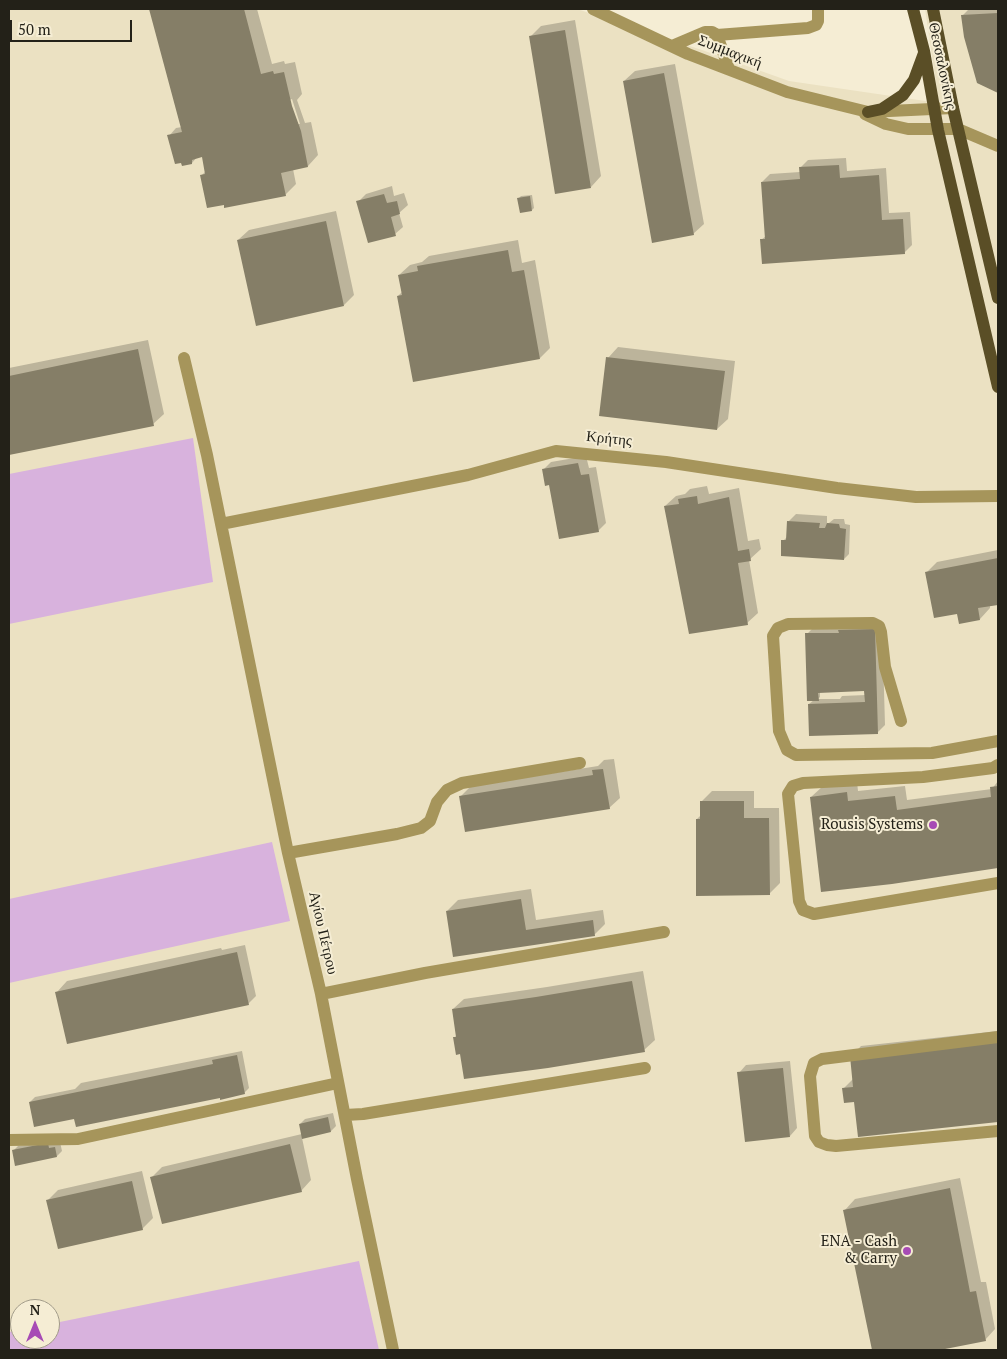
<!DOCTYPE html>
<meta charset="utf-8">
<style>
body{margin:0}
#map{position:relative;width:1007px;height:1359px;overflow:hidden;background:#f5edd4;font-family:"PT Serif",serif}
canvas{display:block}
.frame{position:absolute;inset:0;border:10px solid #232118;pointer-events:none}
.north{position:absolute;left:10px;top:1299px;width:50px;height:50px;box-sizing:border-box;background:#f5edd4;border:1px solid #a19b89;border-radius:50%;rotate:0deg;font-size:14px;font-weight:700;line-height:20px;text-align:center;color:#232118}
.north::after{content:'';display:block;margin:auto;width:18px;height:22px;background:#a74bb5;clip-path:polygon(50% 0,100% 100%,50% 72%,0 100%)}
.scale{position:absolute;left:10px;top:20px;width:122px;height:22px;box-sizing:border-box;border:2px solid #232118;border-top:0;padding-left:6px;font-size:15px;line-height:18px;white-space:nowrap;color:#232118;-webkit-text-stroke:4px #f5edd4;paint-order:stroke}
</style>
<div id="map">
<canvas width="1007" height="1359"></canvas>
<div class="frame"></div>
<div class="north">N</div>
<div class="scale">50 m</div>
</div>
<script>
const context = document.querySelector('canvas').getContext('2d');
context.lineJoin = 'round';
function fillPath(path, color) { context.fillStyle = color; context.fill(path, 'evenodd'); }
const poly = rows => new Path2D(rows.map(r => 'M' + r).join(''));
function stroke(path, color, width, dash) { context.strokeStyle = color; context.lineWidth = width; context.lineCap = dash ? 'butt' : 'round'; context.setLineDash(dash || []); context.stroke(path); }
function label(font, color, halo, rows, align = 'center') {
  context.font = font + ' "PT Serif",serif'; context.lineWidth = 4; context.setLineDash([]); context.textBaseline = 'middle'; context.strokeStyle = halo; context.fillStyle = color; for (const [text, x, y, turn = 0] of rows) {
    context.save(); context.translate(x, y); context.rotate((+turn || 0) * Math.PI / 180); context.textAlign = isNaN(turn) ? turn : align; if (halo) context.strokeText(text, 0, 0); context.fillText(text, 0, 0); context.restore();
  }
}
const built = poly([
 [9,9,577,9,702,50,789,81,939,103,925,9,998,9,998,1350,9,1350],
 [20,1309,50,1309,50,1339,20,1339]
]);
const green = poly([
 [193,438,213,582,9,624,9,474],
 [272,842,290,921,9,983,9,899],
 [359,1261,379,1350,9,1350,9,1332,20,1330,20,1339,50,1339,50,1324]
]);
const shadow = poly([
 [151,9,257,9,272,64,284,61,285,64,295,62,302,94,297,100,305,123,311,122,318,155,308,166,293,169,296,184,285,195,201,176,206,171,203,156,197,157,192,163,169,136,176,128,182,127],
 [292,99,300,124,297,124,289,100],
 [998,9,998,92,978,83,963,15,968,10],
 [575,20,601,176,591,187,530,37,541,26],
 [675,64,704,224,693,234,624,81,635,71],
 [846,158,847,171,886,168,889,213,910,212,912,245,904,253,761,240,766,236,762,182,770,174,800,172,800,168,808,160],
 [392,186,394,196,404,193,408,205,399,213,403,227,395,234,358,202,366,194],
 [532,195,534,208,532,210,519,198,521,196],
 [336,211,354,295,344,305,238,240,249,230],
 [518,240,522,263,535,260,550,348,540,358,398,296,402,292,399,275,410,265,422,262,429,256],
 [148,340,164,414,153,424,11,453,9,456,9,368],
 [618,347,735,361,728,419,717,429,608,358],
 [586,456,589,468,596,467,606,523,598,531,550,484,543,470,551,462],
 [707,486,709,494,739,488,748,541,759,539,761,549,749,560,758,613,747,623,665,506,676,496,685,494,690,489],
 [796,514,827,516,827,523,829,523,834,519,844,519,845,524,850,525,849,554,844,559,783,541,788,536,788,522],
 [998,550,998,603,990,605,990,608,980,619,958,612,927,572,937,562],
 [882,622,885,725,877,733,809,704,814,700,807,634,815,626],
 [865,688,866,695,842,696,840,699,818,699,820,697,820,691],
 [614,759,620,798,609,808,461,796,471,786,598,766,604,760],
 [998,781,998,867,822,890,811,797,822,787,857,782,858,791,905,786,907,800,992,789],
 [712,791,754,791,754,808,779,808,780,883,769,894,697,819,701,815,701,802],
 [531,889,536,920,603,910,605,924,595,934,454,956,447,911,458,900],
 [245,945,256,996,248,1004,57,992,67,981,221,948,222,950],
 [643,971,655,1040,644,1050,461,1053,454,1038,457,1035,453,1009,464,999,547,987],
 [998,1031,998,1121,859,1135,856,1101,844,1088,853,1079,851,1057,861,1046],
 [242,1051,249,1088,244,1093,75,1118,30,1102,35,1097,75,1089,81,1083],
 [790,1061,797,1128,790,1136,739,1073,746,1065],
 [333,1113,336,1126,331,1131,302,1138,311,1180,301,1191,152,1177,162,1167,302,1134,300,1124,305,1119],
 [60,1142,62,1151,57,1156,13,1151,18,1146],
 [142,1171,153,1218,142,1229,48,1200,58,1190],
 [960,1178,981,1282,986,1282,995,1329,985,1340,933,1350,873,1350,845,1210,855,1199]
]);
const building = poly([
 [149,9,244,9,261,74,273,71,274,74,284,72,292,106,301,131,308,167,281,173,286,196,224,208,224,205,207,208,200,175,205,174,202,157,192,160,192,164,182,166,181,163,175,164,167,135,182,132],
 [998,13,998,93,977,83,964,37,961,15],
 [565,30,591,188,555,194,529,36],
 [664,73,694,235,652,243,623,81],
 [839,165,840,178,879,175,882,220,903,219,905,254,762,264,760,239,765,239,761,182,800,179,799,167],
 [384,194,387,203,397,201,400,214,391,217,396,236,368,243,356,201],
 [530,196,532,211,520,213,517,198],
 [326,221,344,306,256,326,237,240],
 [508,250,512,272,524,270,540,359,413,382,397,296,402,295,398,275,418,271,417,266],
 [138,349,154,426,9,455,9,376],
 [606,357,725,371,717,430,599,416],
 [578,463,581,475,589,474,599,532,559,539,549,485,545,486,542,469],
 [697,496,698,504,729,497,738,551,749,549,751,561,738,563,748,625,689,634,664,506,679,504,678,499],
 [787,521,820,523,819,528,825,528,827,523,839,524,840,528,846,529,844,560,781,556,781,540,786,540],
 [998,558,998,605,978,608,980,620,959,624,957,614,934,618,925,572],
 [875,629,878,734,809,736,808,704,865,702,864,691,818,693,819,701,807,701,805,633,839,633,838,630],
 [603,769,610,809,465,832,459,796,593,775,592,770],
 [998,786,998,868,892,884,821,892,810,797,847,792,848,801,895,796,897,810,991,797,990,787],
 [700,801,744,801,744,818,769,818,770,895,696,896,696,819,700,819],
 [521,899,526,930,593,920,595,936,453,957,446,911],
 [237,952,249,1005,67,1044,55,992],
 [632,981,645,1052,548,1068,464,1079,460,1054,456,1055,453,1037,456,1037,452,1009,536,997],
 [998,1040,998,1122,858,1137,854,1102,844,1103,842,1088,853,1087,850,1056],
 [237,1055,245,1094,220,1100,220,1098,76,1127,74,1119,34,1127,29,1102,213,1064,212,1060],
 [783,1068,790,1137,745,1142,737,1072],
 [328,1117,331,1132,302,1139,299,1124],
 [48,1143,49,1148,55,1147,57,1157,15,1166,12,1150],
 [290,1144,302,1192,162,1224,150,1177],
 [132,1181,143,1230,58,1249,46,1200],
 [950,1188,970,1292,976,1291,986,1341,940,1350,872,1350,843,1210]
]);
const minor = poly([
 [593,9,688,54,787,92,868,112,953,108],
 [717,35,808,28,816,25,818,21,818,9],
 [672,46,705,32,712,32,717,35,729,69],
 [865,114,886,124,908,129,958,129,998,146],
 [184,358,207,455,288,853,321,994,357,1179,393,1350],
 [221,524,468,475,556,451,666,462,837,488,916,497,998,496],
 [901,721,885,667,881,632,879,626,873,623,788,624,778,628,773,636,779,731,787,750,796,755,932,753,998,741],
 [998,765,993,768,923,777,803,783,793,786,788,794,799,901,803,910,814,914,998,883],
 [288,853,397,834,421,828,430,821,437,802,447,790,462,783,580,763],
 [321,994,425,973,664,932],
 [998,1037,822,1059,814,1063,810,1076,815,1136,819,1142,827,1145,836,1146,998,1131],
 [345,1115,363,1114,645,1068],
 [9,1140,78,1139,338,1083]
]);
const major = poly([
 [913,9,924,51,938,130,998,387],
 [933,9,953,108,998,298],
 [868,112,882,109,903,95,914,80,924,53]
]);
const markers = [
 [933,825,5,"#a74bb5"],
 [907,1251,5,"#a74bb5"]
];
const streetNames = [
 ["Συμμαχική",730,52,21],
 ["Θεσσαλονίκης",942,66,78],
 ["Κρήτης",609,439,6],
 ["Αγίου Πέτρου",323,933,77]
];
const poiNames = [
 ["Rousis Systems",923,825],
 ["ENA - Cash",897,1242],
 ["& Carry",897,1259]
];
fillPath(built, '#ebe1c2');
fillPath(green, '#d8b2dd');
fillPath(shadow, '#0003');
fillPath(building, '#857e67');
stroke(minor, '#a6955b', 12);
stroke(major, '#5a4e26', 12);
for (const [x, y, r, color] of markers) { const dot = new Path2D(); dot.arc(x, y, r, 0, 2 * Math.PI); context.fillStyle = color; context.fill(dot); stroke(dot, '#f5edd4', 2); }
label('15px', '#232118', '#f5edd4', streetNames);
label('15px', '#232118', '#f5edd4', poiNames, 'right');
</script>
